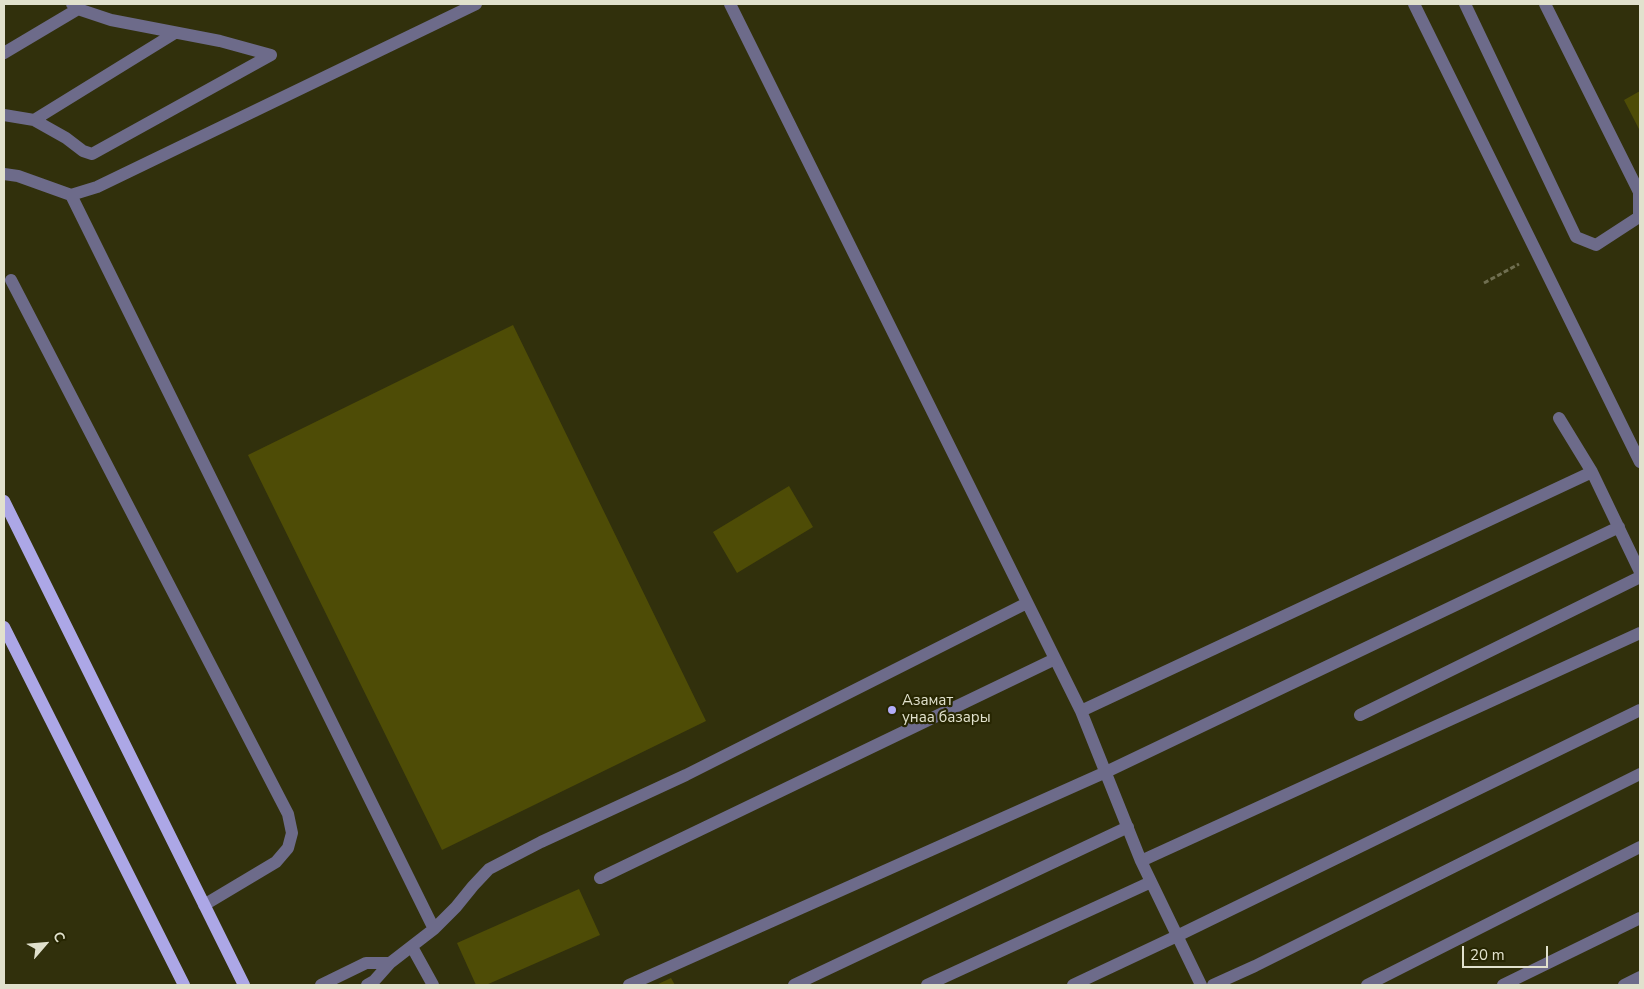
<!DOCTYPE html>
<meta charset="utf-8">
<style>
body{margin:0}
#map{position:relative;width:1644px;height:989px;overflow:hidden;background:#31300c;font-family:"Nunito Sans",sans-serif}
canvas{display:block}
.frame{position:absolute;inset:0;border:5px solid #e1e1cd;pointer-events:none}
.north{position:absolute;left:20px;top:919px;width:50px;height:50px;-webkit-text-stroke:4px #272602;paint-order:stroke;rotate:63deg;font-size:14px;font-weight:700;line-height:20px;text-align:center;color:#e1e1cd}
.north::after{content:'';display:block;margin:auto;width:18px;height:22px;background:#e1e1cd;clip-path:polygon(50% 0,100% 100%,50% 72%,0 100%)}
.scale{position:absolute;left:1462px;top:946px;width:86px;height:22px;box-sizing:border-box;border:2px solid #e1e1cd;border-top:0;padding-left:6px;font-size:15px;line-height:18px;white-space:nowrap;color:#e1e1cd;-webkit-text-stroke:4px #272602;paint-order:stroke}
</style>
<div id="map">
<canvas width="1644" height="989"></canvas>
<div class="frame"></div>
<div class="north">С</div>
<div class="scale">20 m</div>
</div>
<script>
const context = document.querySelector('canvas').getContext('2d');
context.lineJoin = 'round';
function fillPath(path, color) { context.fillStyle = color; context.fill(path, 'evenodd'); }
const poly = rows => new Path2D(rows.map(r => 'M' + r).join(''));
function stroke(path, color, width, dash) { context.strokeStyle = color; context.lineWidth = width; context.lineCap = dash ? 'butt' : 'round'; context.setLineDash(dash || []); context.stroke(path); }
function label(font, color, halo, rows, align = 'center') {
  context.font = font + ' "Nunito Sans",sans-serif'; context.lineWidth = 4.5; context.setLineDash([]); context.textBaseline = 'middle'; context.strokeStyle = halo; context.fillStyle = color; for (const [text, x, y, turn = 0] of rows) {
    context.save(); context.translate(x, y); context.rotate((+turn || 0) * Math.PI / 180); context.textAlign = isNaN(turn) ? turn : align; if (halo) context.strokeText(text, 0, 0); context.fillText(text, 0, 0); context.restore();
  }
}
const building = poly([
 [1640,91,1640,131,1624,100],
 [513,325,706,721,442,850,248,455],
 [789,486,813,527,737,573,713,532],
 [579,889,600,935,486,985,476,985,457,943],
 [671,978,675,985,656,985]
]);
const path = poly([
 [1484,283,1519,264]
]);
const minor = poly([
 [730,4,1081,711,1141,861,1201,985],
 [1414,4,1640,462],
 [1465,4,1576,237,1596,245,1639,217,1639,192,1545,4],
 [4,53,78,9],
 [4,115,34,120,66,138,83,151,92,154,271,55,220,41,111,20,78,9,72,4],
 [34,120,175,33],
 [4,174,18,176,71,195,97,187,476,4],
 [71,195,434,929],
 [11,280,288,814,292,833,288,848,276,862,204,905],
 [1559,418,1592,472,1640,572],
 [1081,711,1592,472],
 [1360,715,1640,577],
 [1141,861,1640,633],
 [600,878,1055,659],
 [412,947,433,985],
 [321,985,366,963,390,963],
 [367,985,374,981,390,963,434,929,456,907,473,886,489,869,541,842,686,775,1027,603],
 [629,985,1106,772,1619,527],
 [794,985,1128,827],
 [927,985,1151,882],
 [1073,985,1177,936,1640,710],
 [1213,985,1255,966,1640,774],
 [1367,985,1640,847],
 [1503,985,1640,918],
 [1624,985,1640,977]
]);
const major = poly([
 [4,501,244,985],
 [4,627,184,985]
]);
const markers = [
 [892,710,5,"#b3adf9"]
];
const poiNames = [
 ["Азамат",902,701],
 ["унаа базары",902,718]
];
fillPath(building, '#4e4c06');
stroke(path, '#706f51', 3, [5, 2.5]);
stroke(minor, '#6d6b8a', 12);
stroke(major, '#aca7e6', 12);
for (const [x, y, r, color] of markers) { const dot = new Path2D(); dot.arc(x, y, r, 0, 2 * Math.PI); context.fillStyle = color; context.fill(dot); stroke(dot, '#272602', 2); }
label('15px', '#e1e1cd', '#272602', poiNames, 'left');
</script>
